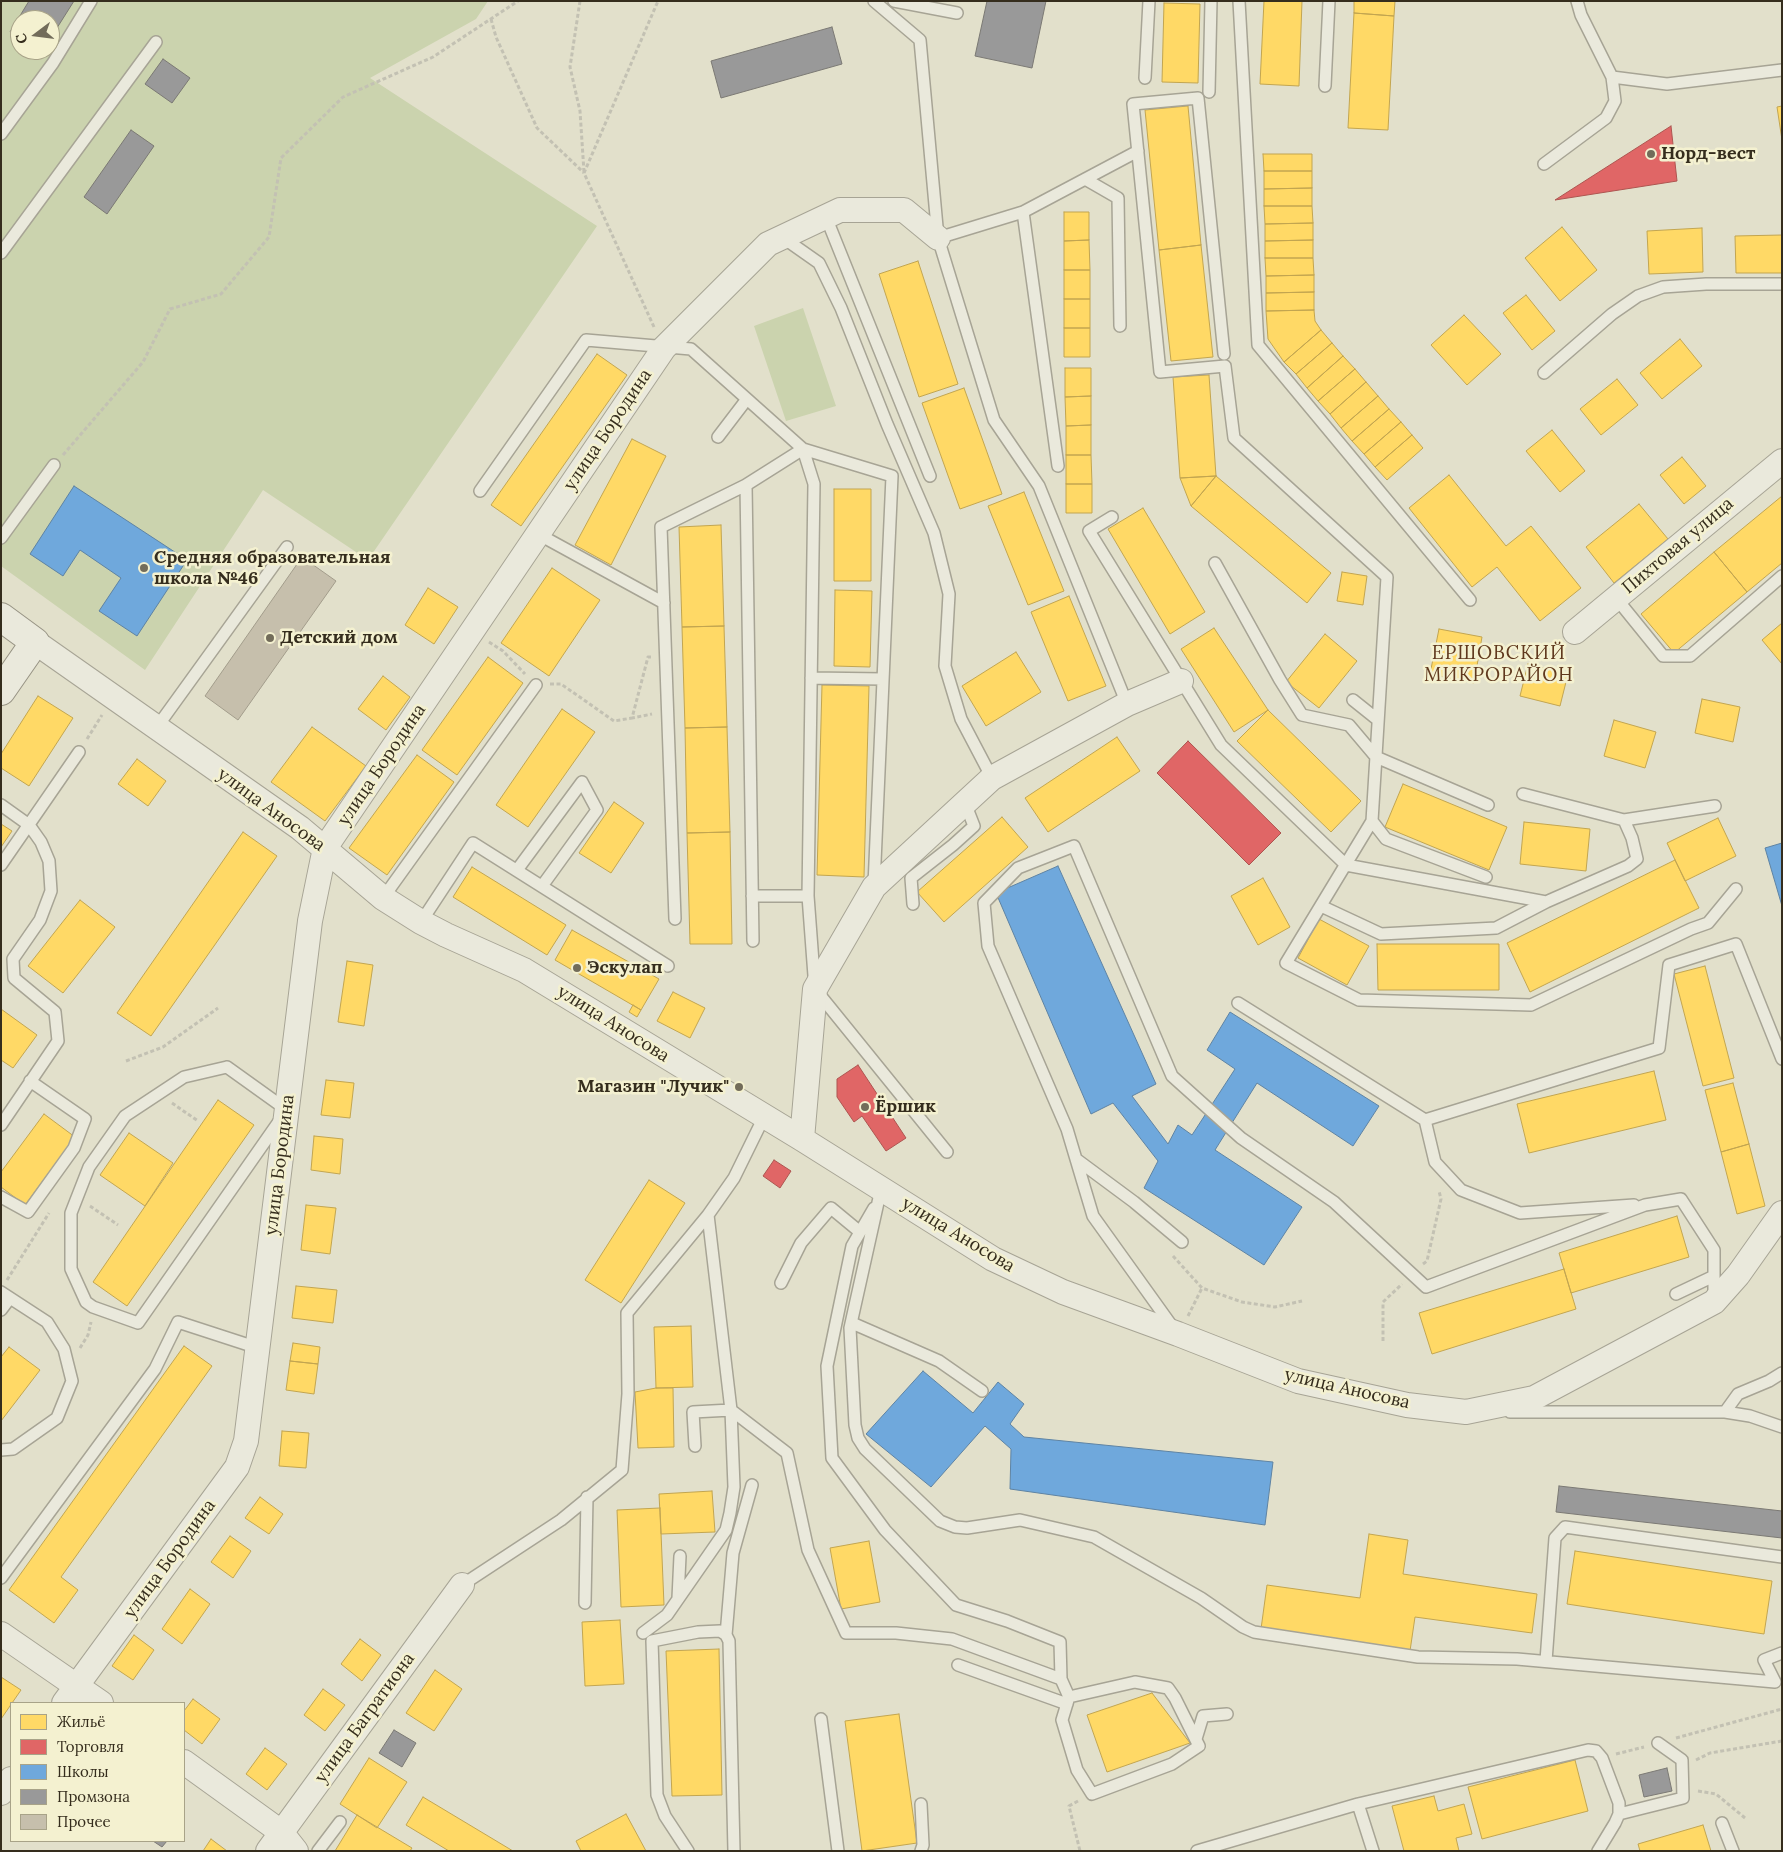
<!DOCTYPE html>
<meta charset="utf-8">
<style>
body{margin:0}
#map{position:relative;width:1783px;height:1852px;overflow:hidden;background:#e2e0cb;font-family:Lora,serif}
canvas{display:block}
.frame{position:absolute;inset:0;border:2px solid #352d1d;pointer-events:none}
.legend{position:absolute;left:10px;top:1702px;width:175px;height:140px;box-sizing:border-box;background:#f4f1d0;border:1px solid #a8a388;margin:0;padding:6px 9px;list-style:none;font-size:15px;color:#352d1d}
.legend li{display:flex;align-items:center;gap:10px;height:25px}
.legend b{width:25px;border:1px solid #a8a388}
.north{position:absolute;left:10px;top:10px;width:50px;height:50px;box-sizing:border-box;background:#f4f1d0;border:1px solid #a8a388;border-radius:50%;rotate:255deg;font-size:14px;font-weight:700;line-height:20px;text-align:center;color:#352d1d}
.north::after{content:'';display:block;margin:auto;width:18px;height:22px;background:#726c5a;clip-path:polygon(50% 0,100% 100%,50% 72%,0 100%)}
</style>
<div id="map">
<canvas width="1783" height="1852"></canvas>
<div class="frame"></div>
<ul class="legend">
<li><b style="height:14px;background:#ffd966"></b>Жильё</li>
<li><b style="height:14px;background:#e06666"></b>Торговля</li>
<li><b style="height:14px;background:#6fa8dc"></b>Школы</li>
<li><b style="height:14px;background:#999"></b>Промзона</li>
<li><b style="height:14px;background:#c6bfac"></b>Прочее</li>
</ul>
<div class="north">С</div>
</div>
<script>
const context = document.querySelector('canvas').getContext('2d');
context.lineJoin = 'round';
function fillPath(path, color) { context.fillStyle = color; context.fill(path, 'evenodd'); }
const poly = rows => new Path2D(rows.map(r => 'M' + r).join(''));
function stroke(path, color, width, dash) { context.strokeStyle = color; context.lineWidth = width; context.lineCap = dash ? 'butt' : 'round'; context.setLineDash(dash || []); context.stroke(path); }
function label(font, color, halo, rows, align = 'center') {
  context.font = font + ' Lora,serif'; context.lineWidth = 5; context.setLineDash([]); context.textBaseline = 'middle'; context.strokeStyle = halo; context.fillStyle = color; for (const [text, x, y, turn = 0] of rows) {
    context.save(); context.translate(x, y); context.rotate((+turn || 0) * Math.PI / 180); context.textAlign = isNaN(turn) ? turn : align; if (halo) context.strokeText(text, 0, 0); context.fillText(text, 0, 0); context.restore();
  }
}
const green = poly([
 [1,1,488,1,476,19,370,78,597,226,368,560,263,490,145,670,1,566],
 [20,20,50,20,50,50,20,50],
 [803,308,836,406,786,421,754,326]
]);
const homes = poly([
 [1264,1,1302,1,1299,86,1260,84,1264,1],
 [1354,1,1395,1,1394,16,1354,13,1354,1],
 [1164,3,1200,4,1198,83,1162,82,1164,3],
 [1354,13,1394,16,1388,130,1348,128,1354,13],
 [1188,106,1201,245,1159,250,1145,110,1188,106],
 [1782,106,1782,140,1777,107,1782,106],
 [1263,154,1312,154,1312,171,1264,171,1263,154],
 [1264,171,1312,171,1312,188,1264,189,1264,171],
 [1312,188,1312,206,1264,206,1264,189,1312,188],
 [1264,206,1312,206,1313,223,1265,224,1264,206],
 [1064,212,1089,212,1089,240,1064,241,1064,212],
 [1313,223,1313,240,1265,241,1265,224,1313,223],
 [1562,227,1597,270,1560,301,1525,258,1562,227],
 [1702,228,1703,272,1649,274,1647,231,1702,228],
 [1782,235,1782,273,1736,273,1735,236,1782,235],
 [1089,240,1090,270,1064,270,1064,241,1089,240],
 [1313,240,1313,258,1265,258,1265,241,1313,240],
 [1201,245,1213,357,1171,361,1159,250,1201,245],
 [1265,258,1313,258,1314,275,1266,276,1265,258],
 [918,261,958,384,919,397,879,274,918,261],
 [1064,270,1090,270,1090,299,1064,299,1064,270],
 [1314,275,1314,292,1266,293,1266,276,1314,275],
 [1314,292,1314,310,1266,311,1266,293,1314,292],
 [1526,295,1555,331,1532,350,1503,313,1526,295],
 [1064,299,1090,299,1090,328,1064,328,1064,299],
 [1314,310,1315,321,1321,330,1284,362,1268,339,1266,311,1314,310],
 [1464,315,1501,354,1467,385,1431,345,1464,315],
 [1064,328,1090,328,1090,357,1064,357,1064,328],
 [1321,330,1332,343,1296,374,1284,362,1321,330],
 [1680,339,1702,366,1662,399,1640,373,1680,339],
 [1332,343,1343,356,1307,388,1296,374,1332,343],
 [597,354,627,375,521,526,491,505,597,354],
 [1343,356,1355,369,1318,401,1307,388,1343,356],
 [1065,368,1091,368,1091,396,1065,397,1065,368],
 [1355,369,1366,382,1330,414,1318,401,1355,369],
 [1209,375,1216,476,1180,478,1173,377,1209,375],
 [1617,379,1638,405,1601,435,1580,409,1617,379],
 [1366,382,1378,396,1341,428,1330,414,1366,382],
 [964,388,1002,494,960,509,922,403,964,388],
 [1091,396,1091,425,1066,426,1065,397,1091,396],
 [1378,396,1389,409,1352,441,1341,428,1378,396],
 [1389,409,1401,422,1364,454,1352,441,1389,409],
 [1401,422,1412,435,1375,467,1364,454,1401,422],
 [1091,425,1091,455,1066,455,1066,426,1091,425],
 [1552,430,1585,471,1560,492,1526,451,1552,430],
 [1412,435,1423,448,1387,480,1375,467,1412,435],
 [632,439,666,456,611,565,575,545,632,439],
 [1066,455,1091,455,1092,484,1066,484,1066,455],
 [1682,457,1706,486,1684,504,1660,475,1682,457],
 [1449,475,1506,546,1531,526,1581,588,1540,621,1497,567,1472,587,1409,508,1449,475],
 [1216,476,1331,573,1307,603,1191,506,1216,476],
 [1216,476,1191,506,1180,478,1216,476],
 [1066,484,1092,484,1092,513,1066,513,1066,484],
 [834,489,871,489,871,581,834,581,834,489],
 [1024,492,1064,591,1028,605,988,506,1024,492],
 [1782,496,1782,563,1747,592,1714,552,1782,496],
 [1639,504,1668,539,1614,583,1586,547,1639,504],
 [1143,508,1205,612,1170,634,1108,529,1143,508],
 [721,525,724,626,682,627,679,527,721,525],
 [1714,552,1747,592,1674,653,1641,614,1714,552],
 [552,568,600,600,549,676,501,643,552,568],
 [1342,572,1367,576,1363,605,1337,601,1342,572],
 [428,588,458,607,434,644,405,625,428,588],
 [835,590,872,591,870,667,834,666,835,590],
 [1069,596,1106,686,1068,701,1031,612,1069,596],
 [1782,623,1782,664,1762,640,1782,623],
 [724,626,727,727,685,728,682,627,724,626],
 [1214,628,1268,710,1234,732,1181,649,1214,628],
 [1439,629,1482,637,1474,683,1430,674,1439,629],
 [1325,634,1357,661,1319,708,1286,682,1325,634],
 [1016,652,1041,692,986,726,962,686,1016,652],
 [488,657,523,683,457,775,422,750,488,657],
 [1528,664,1568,674,1560,706,1520,696,1528,664],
 [383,676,410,697,386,730,358,709,383,676],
 [822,685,869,686,864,877,817,875,822,685],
 [38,696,73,718,29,786,1,768,1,754,38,696],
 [1702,699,1740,707,1733,742,1695,733,1702,699],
 [562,709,595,732,528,827,496,805,562,709],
 [1268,710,1361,801,1331,832,1237,741,1268,710],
 [1614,720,1656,732,1645,768,1604,756,1614,720],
 [312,727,366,766,325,821,271,782,312,727],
 [727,727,730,832,687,833,685,728,727,727],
 [1117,737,1140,771,1048,832,1025,798,1117,737],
 [417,755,454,782,387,875,349,848,417,755],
 [137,759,166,781,148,806,118,784,137,759],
 [1403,784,1507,827,1489,870,1385,827,1403,784],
 [614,802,644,823,611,873,579,853,614,802],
 [1002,817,1028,847,944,922,917,892,1002,817],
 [1718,818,1736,856,1685,881,1667,843,1718,818],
 [1524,822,1590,829,1586,871,1520,864,1524,822],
 [1,824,12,831,1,847,1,824],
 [243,832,277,856,151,1036,117,1013,243,832],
 [730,832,732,944,690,944,687,833,730,832],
 [1675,860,1699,908,1530,992,1507,943,1675,860],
 [472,867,566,925,547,955,453,897,472,867],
 [1263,878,1290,927,1258,945,1231,896,1263,878],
 [80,900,115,927,63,993,28,966,80,900],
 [1319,919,1369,946,1347,985,1298,958,1319,919],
 [572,930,659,979,641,1010,555,960,572,930],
 [1377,944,1499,944,1499,990,1378,990,1377,944],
 [347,961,373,965,364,1026,338,1022,347,961],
 [1705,966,1734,1078,1703,1086,1674,974,1705,966],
 [673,992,705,1008,690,1038,657,1021,673,992],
 [633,1005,641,1010,637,1017,629,1012,633,1005],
 [1,1009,37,1035,13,1068,1,1060,1,1009],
 [1654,1071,1666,1120,1529,1153,1517,1104,1654,1071],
 [326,1080,354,1083,350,1118,321,1115,326,1080],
 [1733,1083,1749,1144,1721,1152,1705,1090,1733,1083],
 [218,1100,254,1125,127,1306,93,1282,218,1100],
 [44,1114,75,1137,25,1205,1,1187,1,1172,44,1114],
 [129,1133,173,1163,145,1206,100,1175,129,1133],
 [314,1136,343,1139,340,1174,311,1170,314,1136],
 [1749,1144,1765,1206,1737,1214,1721,1152,1749,1144],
 [649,1180,685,1203,621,1303,585,1280,649,1180],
 [306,1205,336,1208,330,1254,301,1250,306,1205],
 [1677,1216,1689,1257,1571,1293,1559,1253,1677,1216],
 [1564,1269,1576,1309,1432,1354,1419,1313,1564,1269],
 [296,1286,337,1290,333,1323,292,1318,296,1286],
 [691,1326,693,1387,656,1388,654,1327,691,1326],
 [293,1343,320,1347,318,1364,290,1361,293,1343],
 [184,1346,212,1366,61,1577,78,1590,54,1623,9,1590,184,1346],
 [9,1347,40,1370,1,1421,1,1357,9,1347],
 [290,1361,318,1364,314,1394,286,1390,290,1361],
 [656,1388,673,1388,674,1447,638,1448,635,1392,656,1388],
 [282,1431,309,1433,306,1468,279,1466,282,1431],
 [712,1491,715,1532,661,1534,659,1494,712,1491],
 [260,1497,283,1514,269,1534,245,1518,260,1497],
 [660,1508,664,1605,621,1607,617,1510,660,1508],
 [1369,1534,1408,1540,1403,1574,1537,1594,1532,1633,1415,1617,1410,1651,1261,1629,1267,1585,1360,1598,1369,1534],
 [230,1536,251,1551,233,1578,211,1562,230,1536],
 [869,1541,880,1602,841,1609,830,1548,869,1541],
 [1575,1551,1772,1581,1764,1634,1567,1604,1575,1551],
 [190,1589,210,1604,182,1644,162,1629,190,1589],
 [620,1620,624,1684,585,1686,582,1622,620,1620],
 [134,1635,154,1650,133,1680,112,1666,134,1635],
 [360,1639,381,1655,362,1681,341,1664,360,1639],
 [719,1649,722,1795,672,1796,666,1651,719,1649],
 [435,1670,462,1689,434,1731,406,1713,435,1670],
 [1,1677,21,1690,1,1719,1,1677],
 [323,1689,345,1705,325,1731,304,1715,323,1689],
 [1152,1693,1190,1743,1107,1772,1087,1715,1152,1693],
 [193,1699,220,1719,202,1744,184,1730,184,1711,193,1699],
 [899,1714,917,1843,862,1851,845,1721,899,1714],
 [265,1748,287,1764,267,1790,246,1774,265,1748],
 [369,1758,407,1782,377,1828,340,1804,369,1758],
 [1575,1760,1588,1811,1482,1839,1468,1787,1575,1760],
 [1434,1796,1438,1811,1464,1804,1472,1834,1456,1838,1459,1851,1404,1851,1392,1806,1434,1796],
 [423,1797,513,1851,449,1851,406,1825,423,1797],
 [626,1814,646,1851,581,1851,576,1841,626,1814],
 [357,1815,412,1848,410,1851,335,1851,357,1815],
 [1703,1825,1711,1851,1640,1851,1638,1844,1703,1825],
 [211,1839,227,1851,203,1851,211,1839]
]);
const shops = poly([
 [1671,126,1677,181,1555,200,1671,126],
 [1188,741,1281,833,1249,865,1157,773,1188,741],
 [858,1065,906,1138,886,1151,862,1116,854,1122,837,1097,837,1079,858,1065],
 [774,1160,791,1171,780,1188,763,1176,774,1160]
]);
const schools = poly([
 [74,486,187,560,137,636,99,611,121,578,80,550,63,576,30,554,74,486],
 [1782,843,1782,906,1765,848,1782,843],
 [1058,866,1156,1084,1132,1096,1168,1144,1178,1125,1192,1135,1235,1069,1207,1050,1230,1012,1379,1106,1353,1146,1257,1083,1215,1150,1302,1207,1264,1265,1144,1188,1158,1161,1113,1103,1091,1114,996,893,1058,866],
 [923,1371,973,1413,998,1382,1024,1404,1010,1424,1024,1437,1273,1462,1265,1525,1010,1489,1011,1449,985,1426,931,1487,866,1434,923,1371]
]);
const industry = poly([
 [29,1,74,1,50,39,50,20,20,20,20,38,10,32,29,1],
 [987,1,1046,1,1032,68,975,56,987,1],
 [832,27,842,64,721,98,711,61,832,27],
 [163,59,190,78,172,103,145,84,163,59],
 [131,130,154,146,107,214,84,197,131,130],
 [1559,1486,1782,1511,1782,1538,1556,1512,1559,1486],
 [394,1730,416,1743,402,1767,379,1753,394,1730],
 [1667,1768,1672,1791,1644,1797,1639,1775,1667,1768],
 [153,1841,167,1841,162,1847,153,1841]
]);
const building = poly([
 [302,557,336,581,238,720,205,696,302,557]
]);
const path = poly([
 [580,1,570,67,580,111,584,172],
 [491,19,496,37,537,128,584,173],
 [654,327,584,173,658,1],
 [63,455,143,362,170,309,221,294,269,237,281,158,343,97,433,57,518,1],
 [489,642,503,651,525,674],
 [651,657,648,657,632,718,652,714],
 [550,684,561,684,614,721,632,718],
 [87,739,102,715],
 [126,1061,163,1047,218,1008],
 [172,1103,198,1121],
 [90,1206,118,1225],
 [1173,1256,1202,1288,1242,1302,1275,1307,1302,1301],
 [1423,1264,1427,1261,1441,1199,1439,1191],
 [7,1280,49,1213],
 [1188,1316,1202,1288],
 [1383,1341,1383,1302,1402,1284],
 [80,1348,88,1335,91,1322],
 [1676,1738,1782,1709],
 [1616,1754,1644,1747],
 [1696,1760,1710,1753,1782,1741],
 [1698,1791,1716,1794,1745,1818],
 [1078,1801,1069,1806,1080,1851]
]);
const lane = poly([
 [874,1,920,40,938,238,994,420,1039,486,1127,704],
 [894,1,957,13],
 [1239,1,1258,345,1470,600],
 [1612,77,1667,84,1782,70],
 [1145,78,1149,1],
 [1325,86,1329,1],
 [1209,92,1211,1],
 [1,134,53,63,91,1],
 [1544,164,1606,118,1615,101,1612,77,1581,15,1577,1],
 [1085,179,1118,198,1120,326],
 [1023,212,1058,466],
 [826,217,930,476],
 [782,237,819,263,841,308,887,424,934,533,949,594,945,666,961,719,992,778],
 [938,238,1023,212,1138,151],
 [1,253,156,42],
 [1224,354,1198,98,1133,104,1160,372,1225,366,1234,438,1387,577,1372,821,1286,963,1359,1000,1531,1005,1691,929,1708,923,1736,889],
 [1544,373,1612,314,1638,296,1663,287,1706,284,1782,284],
 [718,437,747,399],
 [480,491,586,340,691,349,803,449,892,476,874,885],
 [1112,517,1089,531,1221,745,1346,865,1546,902,1628,866,1637,859,1632,838,1624,820,1523,794],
 [538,534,664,603],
 [1,538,54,465],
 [1215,563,1280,680,1302,715,1349,725,1376,757,1488,805],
 [1616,598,1663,656,1690,656,1782,576],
 [811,678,883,679],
 [1353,700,1378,720],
 [157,727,287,547],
 [1,805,29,825,41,842,49,861,51,891,40,920,13,959,14,978,55,1012,58,1041,1,1125],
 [1624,820,1715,806],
 [1372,821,1386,839,1486,877],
 [1,865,79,752],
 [517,870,582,782,597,810,542,886],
 [752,896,808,896],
 [383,898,536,685],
 [913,904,911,878,953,845,974,826,965,803],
 [1321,906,1381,934,1496,928,1546,902],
 [675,919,661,527,746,485],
 [421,922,473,843,668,966],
 [753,941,746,485,803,449,814,484,808,896,815,989,947,1152],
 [1238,1003,1425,1120,1435,1162,1461,1190,1520,1213,1634,1205],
 [227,1067,287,1110,138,1323,93,1307,86,1302,71,1269,71,1213,89,1167,125,1116,184,1077,227,1067],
 [1425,1120,1659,1048,1669,965,1736,944,1782,1059],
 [1076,1159,1134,1202,1182,1242],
 [881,1189,850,1328,855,1425,858,1438,865,1449,940,1521,955,1527,967,1528,1020,1520,1094,1537,1201,1598,1243,1627,1254,1632,1418,1657,1517,1659,1775,1682,1764,1660,1782,1653],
 [1,1197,28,1212,74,1148,85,1119,30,1081],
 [874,1208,852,1246,827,1366,832,1458,885,1530,956,1605,1007,1621,1060,1642,1061,1679],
 [781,1283,801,1243,831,1208,860,1232],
 [1,1292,47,1322,64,1349,72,1381,57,1418,13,1449,1,1450],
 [1676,1294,1714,1276],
 [1,1310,10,1298],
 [852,1323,939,1361,982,1391],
 [1174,1329,1093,1216,1067,1129,988,946,984,903,1018,868,1074,846,1172,1076,1241,1138,1334,1202,1426,1287,1645,1205,1681,1199,1714,1250,1714,1298],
 [1510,1412,1725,1412,1750,1416,1782,1427],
 [1725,1412,1738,1394,1769,1381,1782,1373],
 [695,1446,693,1412,731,1410,787,1453,808,1550,846,1633,896,1633,952,1639,1061,1679,1069,1697],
 [1,1578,155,1369,178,1322,258,1348],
 [462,1585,561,1520,622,1470,628,1394,627,1313,708,1215],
 [678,1598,680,1556],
 [585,1603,587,1497],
 [643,1633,667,1615,726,1530,730,1513,734,1487,731,1410,708,1215,734,1178,764,1117],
 [726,1635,733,1553,752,1485],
 [1546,1661,1555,1538,1565,1527,1782,1557],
 [958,1665,1067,1704],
 [1135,1682,1168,1688,1175,1698,1199,1746,1172,1764,1092,1794,1077,1770,1062,1720,1069,1697,1135,1682],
 [821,1719,838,1851],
 [1196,1739,1203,1716,1227,1714],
 [1358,1804,1373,1851],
 [1619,1814,1683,1798,1682,1760,1658,1743],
 [1722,1823,1733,1851],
 [318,1851,340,1822],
 [688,1851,665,1816,657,1795,652,1641,698,1632,720,1631,726,1635,729,1641,734,1851],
 [921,1851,923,1845,921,1804],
 [1197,1851,1358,1804,1588,1750,1596,1751,1602,1758,1619,1803,1619,1814,1615,1823,1598,1851]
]);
const street = poly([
 [1575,632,1782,461],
 [35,642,300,828,383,898,421,922,446,935,524,970,802,1139,993,1259,1063,1292,1178,1334,1298,1381,1407,1405,1466,1412,1534,1398,1714,1302,1738,1275,1782,1213],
 [802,1139,815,989,874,887,992,778,1127,704,1181,681],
 [1,1634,101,1703],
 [64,1703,237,1467,246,1441,310,921,325,848,664,348,768,244,840,210,904,210,938,238],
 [184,1762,281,1832,296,1851],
 [1,1793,11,1779],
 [268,1851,462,1585]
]);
const secondary = poly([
 [1,617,35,642,1,691]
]);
const markers = [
 [1651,154,5,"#726c5a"],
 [144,568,5,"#726c5a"],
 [270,638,5,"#726c5a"],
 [577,968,5,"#726c5a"],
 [739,1087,5,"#726c5a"],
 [865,1107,5,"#726c5a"]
];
const poiNames = [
 ["Норд-вест",1661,154],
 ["Средняя образовательная",154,558],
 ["школа №46",154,579],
 ["Детский дом",280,638],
 ["Эскулап",587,968],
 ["Магазин \"Лучик\"",729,1087,"right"],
 ["Ёршик",875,1107]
];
const streetNames = [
 ["улица Бородина",608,430,-56],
 ["Пихтовая улица",1678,546,-40],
 ["улица Бородина",382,765,-56],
 ["улица Аносова",271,810,36],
 ["улица Аносова",613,1024,32],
 ["улица Бородина",280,1165,-83],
 ["улица Аносова",958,1235,31],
 ["улица Аносова",1347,1389,13],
 ["улица Бородина",170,1559,-54],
 ["улица Багратиона",365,1718,-54]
];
const neighbourhoodNames = [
 ["ЕРШОВСКИЙ",1499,654],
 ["МИКРОРАЙОН",1499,676]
];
fillPath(green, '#cbd3ae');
fillPath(homes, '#ffd966');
stroke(homes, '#c2a550', 1);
fillPath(shops, '#e06666');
stroke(shops, '#ad5550', 1);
fillPath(schools, '#6fa8dc');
stroke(schools, '#5e83a3', 1);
fillPath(industry, '#999');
stroke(industry, '#7b7974', 1);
fillPath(building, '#c6bfac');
stroke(building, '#a29c8b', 1);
stroke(lane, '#a7a495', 14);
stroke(street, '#a7a495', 26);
stroke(secondary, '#979384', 30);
stroke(path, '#c3c1b3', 3, [4, 2.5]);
stroke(lane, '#eae9dc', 11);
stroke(street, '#eae9dc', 24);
stroke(secondary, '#eae9dc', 28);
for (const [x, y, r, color] of markers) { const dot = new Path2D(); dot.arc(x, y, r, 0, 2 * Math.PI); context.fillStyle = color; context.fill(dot); stroke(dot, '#f4f1d0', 2); }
label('bold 18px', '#352d1d', '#f4f1d0', poiNames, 'left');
label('18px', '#352d1d', '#f4f1d0', streetNames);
context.letterSpacing = '1px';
label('19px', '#60391e', '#f4f1d0', neighbourhoodNames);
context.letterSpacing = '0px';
</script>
